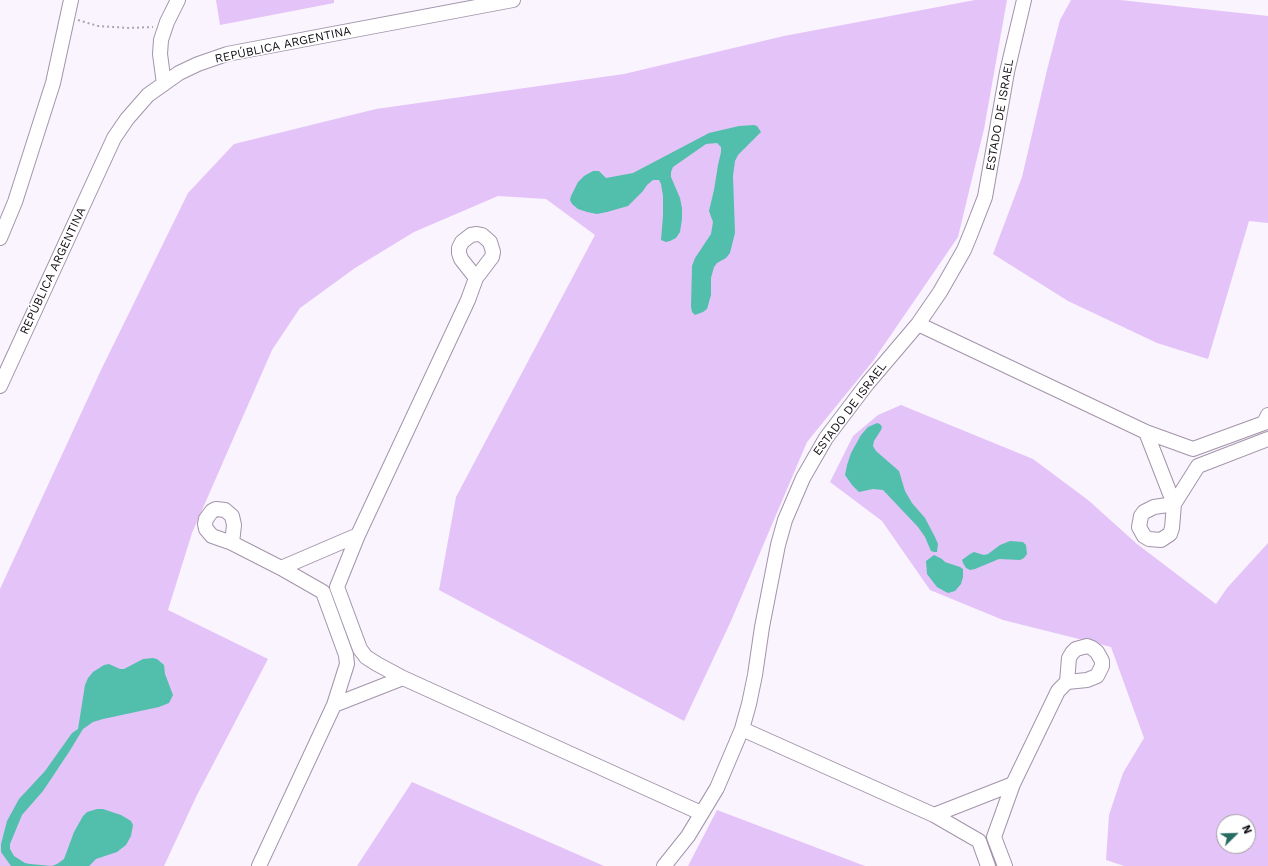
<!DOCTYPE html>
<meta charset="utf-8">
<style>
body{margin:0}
#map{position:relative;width:1268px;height:866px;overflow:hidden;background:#faf4fe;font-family:"Work Sans",sans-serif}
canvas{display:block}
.north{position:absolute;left:1216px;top:814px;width:40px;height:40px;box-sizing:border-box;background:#fff;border:1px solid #9f9ea1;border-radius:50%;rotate:67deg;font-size:11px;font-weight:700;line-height:16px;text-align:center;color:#100c13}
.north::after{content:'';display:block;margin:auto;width:14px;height:18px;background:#266c61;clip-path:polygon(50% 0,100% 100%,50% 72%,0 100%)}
</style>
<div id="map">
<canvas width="1268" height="866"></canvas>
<div class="north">N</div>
</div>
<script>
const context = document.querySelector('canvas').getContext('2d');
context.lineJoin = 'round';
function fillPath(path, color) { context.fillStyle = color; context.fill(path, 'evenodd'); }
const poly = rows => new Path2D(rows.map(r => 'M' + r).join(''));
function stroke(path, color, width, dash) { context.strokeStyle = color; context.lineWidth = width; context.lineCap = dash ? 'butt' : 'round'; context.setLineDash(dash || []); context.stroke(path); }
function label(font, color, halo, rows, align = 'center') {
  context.font = font + ' "Work Sans",sans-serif'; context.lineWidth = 3; context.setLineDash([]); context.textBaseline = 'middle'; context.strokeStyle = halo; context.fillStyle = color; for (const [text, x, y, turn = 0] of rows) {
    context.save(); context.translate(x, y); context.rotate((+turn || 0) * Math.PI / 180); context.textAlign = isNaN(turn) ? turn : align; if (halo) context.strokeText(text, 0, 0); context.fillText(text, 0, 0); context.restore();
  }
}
const green = poly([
 [216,0,334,0,334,3,220,25],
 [975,0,1007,0,984,129,958,237,873,361,807,442,731,621,684,721,439,590,456,497,595,235,546,199,498,196,414,232,355,268,300,308,272,350,192,533,168,610,268,659,197,795,164,866,0,866,0,589,101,370,188,193,234,144,376,109,624,74,784,36],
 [1071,0,1120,0,1268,16,1268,223,1249,221,1208,359,1157,343,1068,301,993,254,1022,177,1047,70,1060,20],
 [901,405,1033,459,1088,500,1137,544,1216,604,1227,588,1268,543,1268,866,1124,866,1106,860,1109,815,1123,773,1144,738,1111,647,1003,620,930,590,882,521,830,482,853,436,878,415],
 [1224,822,1248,822,1248,846,1224,846],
 [412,782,604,866,357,866],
 [717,810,865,866,688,866]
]);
const water = poly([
 [754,125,757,126,761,132,738,155,735,161,733,176,735,233,730,253,726,258,717,263,714,267,711,278,711,295,707,309,703,312,695,315,692,312,691,307,692,266,695,258,711,234,713,222,709,211,714,190,718,165,721,152,721,147,717,143,706,144,673,167,671,172,671,177,680,198,682,208,682,219,680,232,676,238,670,241,666,242,661,240,663,216,663,196,661,184,659,180,653,180,647,185,643,191,628,206,607,212,597,214,587,212,578,209,572,204,570,200,571,196,578,182,584,176,593,171,599,171,606,178,633,173,709,133,739,126],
 [877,423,880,424,882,427,881,430,874,441,873,446,876,451,899,471,905,491,912,503,925,518,935,537,938,544,937,552,934,552,931,551,925,537,918,527,883,490,873,489,859,492,852,485,845,475,847,465,851,453,861,435,868,427],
 [1010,541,1023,542,1026,545,1027,554,1024,558,1020,560,999,559,975,569,970,570,966,568,963,563,962,560,970,554,974,552,984,555,988,554,1000,545],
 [934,555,942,559,945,562,960,567,963,569,963,577,961,584,955,591,948,593,944,591,937,587,927,574,926,561],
 [153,658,157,659,164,665,165,674,173,695,169,703,159,707,103,719,93,722,83,729,69,752,43,791,22,815,10,844,10,849,14,856,25,863,30,864,52,866,57,864,64,859,74,832,83,816,87,812,97,809,103,809,121,815,131,821,133,825,131,836,126,845,117,852,96,859,89,866,11,866,1,852,1,844,7,821,19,799,45,771,72,733,78,729,85,685,88,678,93,672,104,665,109,664,120,669,124,669,143,659]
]);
const path = poly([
 [78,20,98,26,129,28,153,27]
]);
const minor = poly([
 [164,84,160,54,161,40,167,22,178,0],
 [0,238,15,202,53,83,71,0],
 [918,324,1146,432,1193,449,1264,423,1268,415],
 [0,386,114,138,127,119,148,95,179,73,198,64,227,54,513,0],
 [1146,432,1174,504,1172,528,1170,534,1161,540,1149,539,1144,536,1139,527,1141,516,1144,512,1154,507,1174,504],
 [1174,504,1198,466,1268,439],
 [358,535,337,587,360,649,366,657,377,664,403,678,701,813],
 [232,543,234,525,232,516,225,510,216,509,212,511,206,519,205,524,206,529,212,536,232,543,281,568,323,592,346,655,347,664,334,705,259,866],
 [281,568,358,535,468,300,476,278,492,257,493,252,490,242,482,235,477,234,471,235,462,242,459,248,459,253,461,259,476,278],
 [334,705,403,678],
 [742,729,934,815,979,841,988,866],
 [934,815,1013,784],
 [664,866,688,836,717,788,742,729,749,704,755,675,762,627,778,545,785,520,803,478,826,438,867,384,918,324,940,292,964,250,971,233,985,197,1007,72,1024,0],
 [1005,866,994,837,1013,784,1058,691,1067,682,1069,658,1072,653,1076,649,1087,646,1092,648,1097,652,1102,661,1102,666,1097,676,1087,680,1067,682]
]);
const streetNames = [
 ["REPÚBLICA ARGENTINA",283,45,-12],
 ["ESTADO DE ISRAEL",1000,115,-80],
 ["REPÚBLICA ARGENTINA",53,271,-65],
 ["ESTADO DE ISRAEL",850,409,-53]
];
fillPath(green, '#e4c3f8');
fillPath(water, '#52bfad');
stroke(minor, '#a294aa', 16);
stroke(path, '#aaa5ae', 2, [2, 3]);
stroke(minor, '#fff', 14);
label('12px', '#100c13', '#fff', streetNames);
</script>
